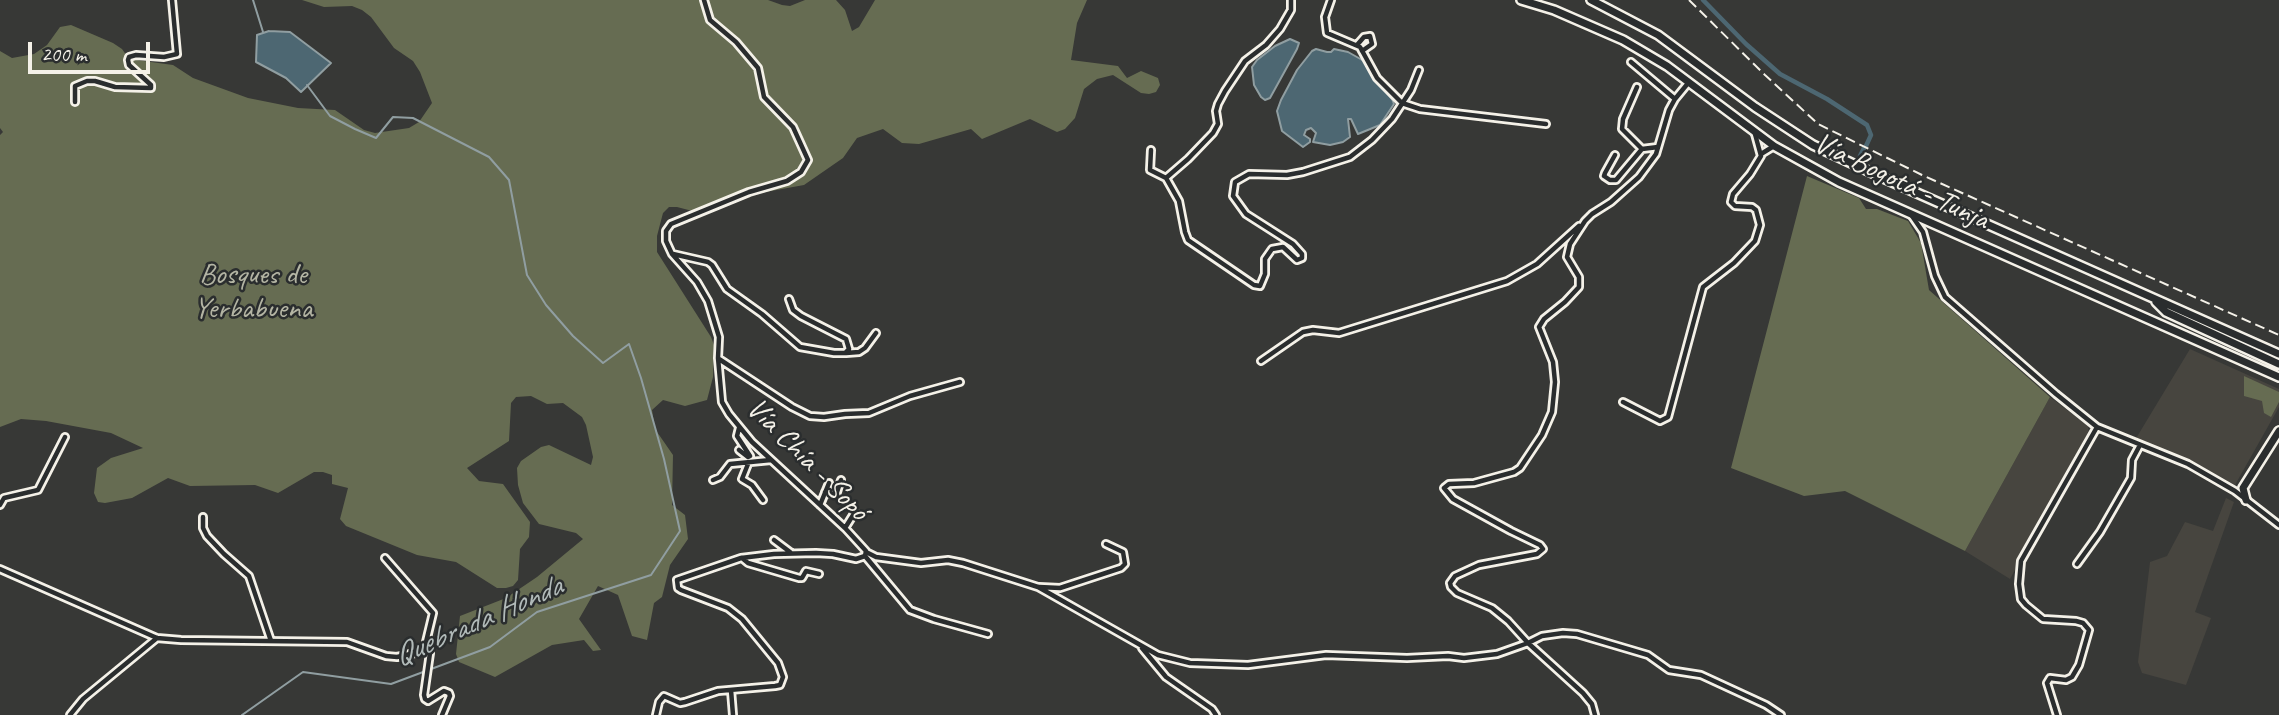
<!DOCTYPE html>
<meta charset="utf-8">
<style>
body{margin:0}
#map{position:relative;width:2279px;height:715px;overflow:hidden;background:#373836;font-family:Caveat,sans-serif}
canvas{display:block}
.scale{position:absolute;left:28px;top:42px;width:122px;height:32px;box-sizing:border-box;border:4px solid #f4f1e8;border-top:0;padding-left:9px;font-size:21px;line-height:24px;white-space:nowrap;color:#f4f1e8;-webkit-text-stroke:5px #2a2d2e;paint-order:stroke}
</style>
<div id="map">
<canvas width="2279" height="715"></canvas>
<div class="scale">200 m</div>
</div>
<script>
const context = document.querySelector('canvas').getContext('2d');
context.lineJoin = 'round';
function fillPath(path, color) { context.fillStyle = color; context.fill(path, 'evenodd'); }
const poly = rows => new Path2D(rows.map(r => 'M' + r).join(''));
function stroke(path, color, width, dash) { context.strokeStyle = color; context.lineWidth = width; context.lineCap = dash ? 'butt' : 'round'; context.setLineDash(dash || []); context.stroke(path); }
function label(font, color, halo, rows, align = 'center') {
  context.font = font + ' Caveat,sans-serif'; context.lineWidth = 5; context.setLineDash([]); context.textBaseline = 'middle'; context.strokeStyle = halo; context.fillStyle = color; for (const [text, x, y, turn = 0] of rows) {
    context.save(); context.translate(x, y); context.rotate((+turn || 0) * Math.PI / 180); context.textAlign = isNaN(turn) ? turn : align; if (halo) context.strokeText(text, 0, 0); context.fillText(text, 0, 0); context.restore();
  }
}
const built = poly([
 [2190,349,2279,389,2279,407,2235,485,2188,459,2135,440],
 [2050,397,2088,426,2089,434,2010,579,1965,551],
 [2226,498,2234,502,2195,612,2211,618,2186,685,2142,673,2138,662,2150,562,2167,556,2185,522,2213,531]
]);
const green = poly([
 [302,0,768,0,782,5,790,6,805,0,836,0,845,10,852,31,859,27,875,0,1087,0,1077,23,1071,60,1118,66,1127,78,1141,71,1158,78,1160,85,1156,92,1149,94,1141,93,1113,75,1097,79,1084,89,1075,118,1065,129,1057,132,1030,119,982,139,971,129,919,144,902,143,883,129,857,138,843,158,804,185,727,199,700,213,677,207,669,207,663,213,657,236,657,252,711,337,714,345,713,377,707,400,685,406,663,400,652,410,655,429,673,455,672,505,685,515,688,539,670,565,662,597,654,603,647,640,632,636,618,595,598,586,579,619,601,650,593,651,584,640,552,645,495,677,459,662,456,654,460,616,506,598,537,577,583,539,576,533,539,524,523,503,518,485,517,468,521,461,541,447,549,445,591,465,593,457,586,425,582,417,563,403,547,404,531,396,516,397,511,403,509,441,467,468,479,481,503,484,530,522,529,537,520,549,518,580,513,586,506,588,497,588,456,562,417,555,346,526,340,519,348,488,332,484,332,475,323,472,314,472,278,493,255,485,190,486,168,478,132,498,105,503,98,502,94,493,97,468,111,458,143,448,111,433,46,421,21,419,0,427,0,135,3,132,0,128,0,51,12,58,34,54,47,45,60,27,71,25,113,43,122,49,129,59,173,65,193,78,248,98,298,108,335,110,364,130,375,133,409,128,419,122,432,103,420,72,413,61,394,48,371,17,362,10,352,6,324,7],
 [1807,176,1859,198,1866,209,1877,209,1908,221,1921,243,1929,290,2050,397,1965,551,1845,491,1804,496,1731,468],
 [2244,376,2279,392,2279,402,2271,417,2264,413,2262,401,2244,396]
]);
const water = poly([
 [269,31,290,32,331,63,301,92,286,78,256,62,257,35,269,31],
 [1290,39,1299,43,1297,49,1270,98,1265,100,1261,97,1254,85,1252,67,1257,60,1275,46,1290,39],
 [1316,49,1327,52,1331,52,1334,49,1348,52,1364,61,1377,82,1392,99,1394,104,1380,125,1358,134,1351,119,1348,119,1350,137,1343,142,1330,145,1313,142,1316,133,1311,128,1306,130,1304,135,1310,139,1310,142,1303,147,1282,131,1277,111,1281,100,1297,70,1312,51,1316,49]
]);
const stream = poly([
 [253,0,263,32],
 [242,715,303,672,391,684,490,647,537,612,651,575,680,531,664,459,641,378,629,344,603,363,573,336,546,305,527,275,509,180,489,157,413,118,393,117,376,138,355,129,330,116,307,85]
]);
const canal = poly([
 [1703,0,1746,44,1780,74,1827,99,1867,125,1871,135,1866,146],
 [1860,156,1864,148]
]);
const minor = poly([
 [1331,0,1325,17,1327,33,1360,47,1377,78,1402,103,1420,109,1546,124],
 [1357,45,1364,37,1370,36,1372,44,1362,51],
 [1631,62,1675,99],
 [1637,87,1623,119,1622,129,1642,149,1658,147],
 [75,102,75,86,87,81,95,81,115,87,151,88,151,85,129,65,128,60,129,57,136,55,164,57,177,54,172,0],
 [1151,150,1150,170,1166,178,1179,201,1185,232,1188,240,1254,285,1260,286,1265,274,1265,259,1272,249,1283,247,1297,260,1302,258,1302,254,1293,244,1246,214,1233,196,1235,182,1249,174,1287,175,1303,172,1350,157,1372,140,1392,119,1411,90,1419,70],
 [1761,154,1774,146],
 [1615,155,1605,173,1604,176,1610,180,1616,180,1642,149],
 [1166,178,1188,159,1213,133,1218,124,1216,111,1218,104,1225,91,1245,61,1266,45,1280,29,1291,10,1291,0],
 [1912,216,1923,232,1935,276,1945,297,2056,394,2097,427,2188,464,2235,491,2279,525],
 [673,254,708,262,712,265,727,289,762,314,800,347,834,353,845,353,849,349,846,339,801,316,793,310,789,299],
 [846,353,859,352,865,348,876,333],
 [719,359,792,407,810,416,824,417,845,414,869,413,910,396,960,382],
 [1261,361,1303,332,1313,330,1339,333,1507,281,1537,264,1579,226],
 [1623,402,1660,421,1668,417,1703,287,1734,263,1755,241,1760,225,1756,210,1752,207,1735,206,1731,202,1733,194,1750,174,1761,156,1755,134],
 [739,450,748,457,750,456,737,436,739,428],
 [748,464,742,479,752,485,763,500],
 [713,480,720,477,730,464,771,460],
 [825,492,836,495,841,480],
 [0,505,4,498,38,490,65,437],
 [820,505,829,483],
 [203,517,203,528,207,536,224,554,249,576,271,641],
 [845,528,855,512],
 [774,540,790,552],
 [866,552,876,557,921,563,948,560,963,563,1038,587,1158,655,1190,663,1248,665,1326,655,1407,658,1448,656,1464,658,1497,654,1528,643,1542,636,1563,633,1577,634,1648,655,1669,670,1701,675,1766,705,1781,715],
 [865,556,910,610,934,619,988,634],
 [385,558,433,613,426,642,428,649],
 [742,558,748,563,799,578,802,578,806,571,819,574],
 [2077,564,2100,532,2131,478,2132,460,2140,445],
 [0,569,157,638,181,640,347,642,386,656,397,657,428,650,430,653,424,695,425,699,428,701,444,691,449,693,450,696,442,715],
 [1039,587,1060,588,1121,568,1125,564,1123,552,1106,544],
 [1142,648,1166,677,1212,709,1216,715],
 [731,690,733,715],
 [70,715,83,699,157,638],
 [656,715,659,702,664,696,680,703,685,702,718,691,775,686,780,685,783,677,778,663,742,619,728,608,681,590,678,588,677,580,741,558,774,554,816,553,833,554,856,559,865,556,866,551,845,528,752,442,729,414,722,402,718,358,719,337,708,301,697,282,672,254,666,241,666,231,671,224,749,192,787,181,801,172,808,160,793,127,764,97,758,68,736,42,710,20,704,0],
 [1595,715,1592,704,1583,693,1528,643,1508,621,1492,608,1457,593,1451,587,1450,583,1455,576,1479,565,1537,554,1543,549,1540,545,1511,531,1453,499,1444,488,1449,484,1474,483,1514,472,1520,468,1542,435,1552,412,1555,382,1553,362,1539,327,1544,319,1565,302,1579,287,1579,277,1567,257,1570,244,1585,221,1592,214,1611,202,1639,177,1656,154,1669,110,1675,99,1689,82],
 [2057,715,2047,683,2050,678,2066,680,2072,677,2079,665,2089,630,2083,623,2076,621,2043,619,2026,605,2021,599,2019,584,2021,561,2097,427]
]);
const highway = poly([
 [1521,0,1554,10,1623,40,1667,66,1774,146,1839,182,2279,377],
 [1591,0,1658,35,1755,107,1813,145,1881,177,2279,354],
 [2156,302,2166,312,2279,364],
 [2246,500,2243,488,2279,431]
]);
const rail = poly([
 [1689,0,1765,75,1818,124,1922,175,2279,335]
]);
const streetNames = [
 ["Vía Bogotá - Tunja",1901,182,25],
 ["Vía Chía - Sopó",807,460,45]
];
const parkNames = [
 ["Bosques de",253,275],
 ["Yerbabuena",253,309]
];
const waterNames = [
 ["Quebrada Honda",478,622,-24]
];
fillPath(built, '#47453f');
fillPath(green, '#666c52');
fillPath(water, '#4d6772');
stroke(water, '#909ea1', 2);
stroke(stream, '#909ea1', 2);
stroke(canal, '#4d6772', 4.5);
stroke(minor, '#f4f1e8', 10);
stroke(highway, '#f4f1e8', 12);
stroke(minor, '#2a2d2e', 4.5);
stroke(highway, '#2a2d2e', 7);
stroke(rail, '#f4f1e8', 2, [10, 5]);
label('30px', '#f4f1e8', '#2a2d2e', streetNames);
label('30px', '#b4b5a4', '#2a2d2e', parkNames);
label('italic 32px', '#b1bab9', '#2a2d2e', waterNames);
</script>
